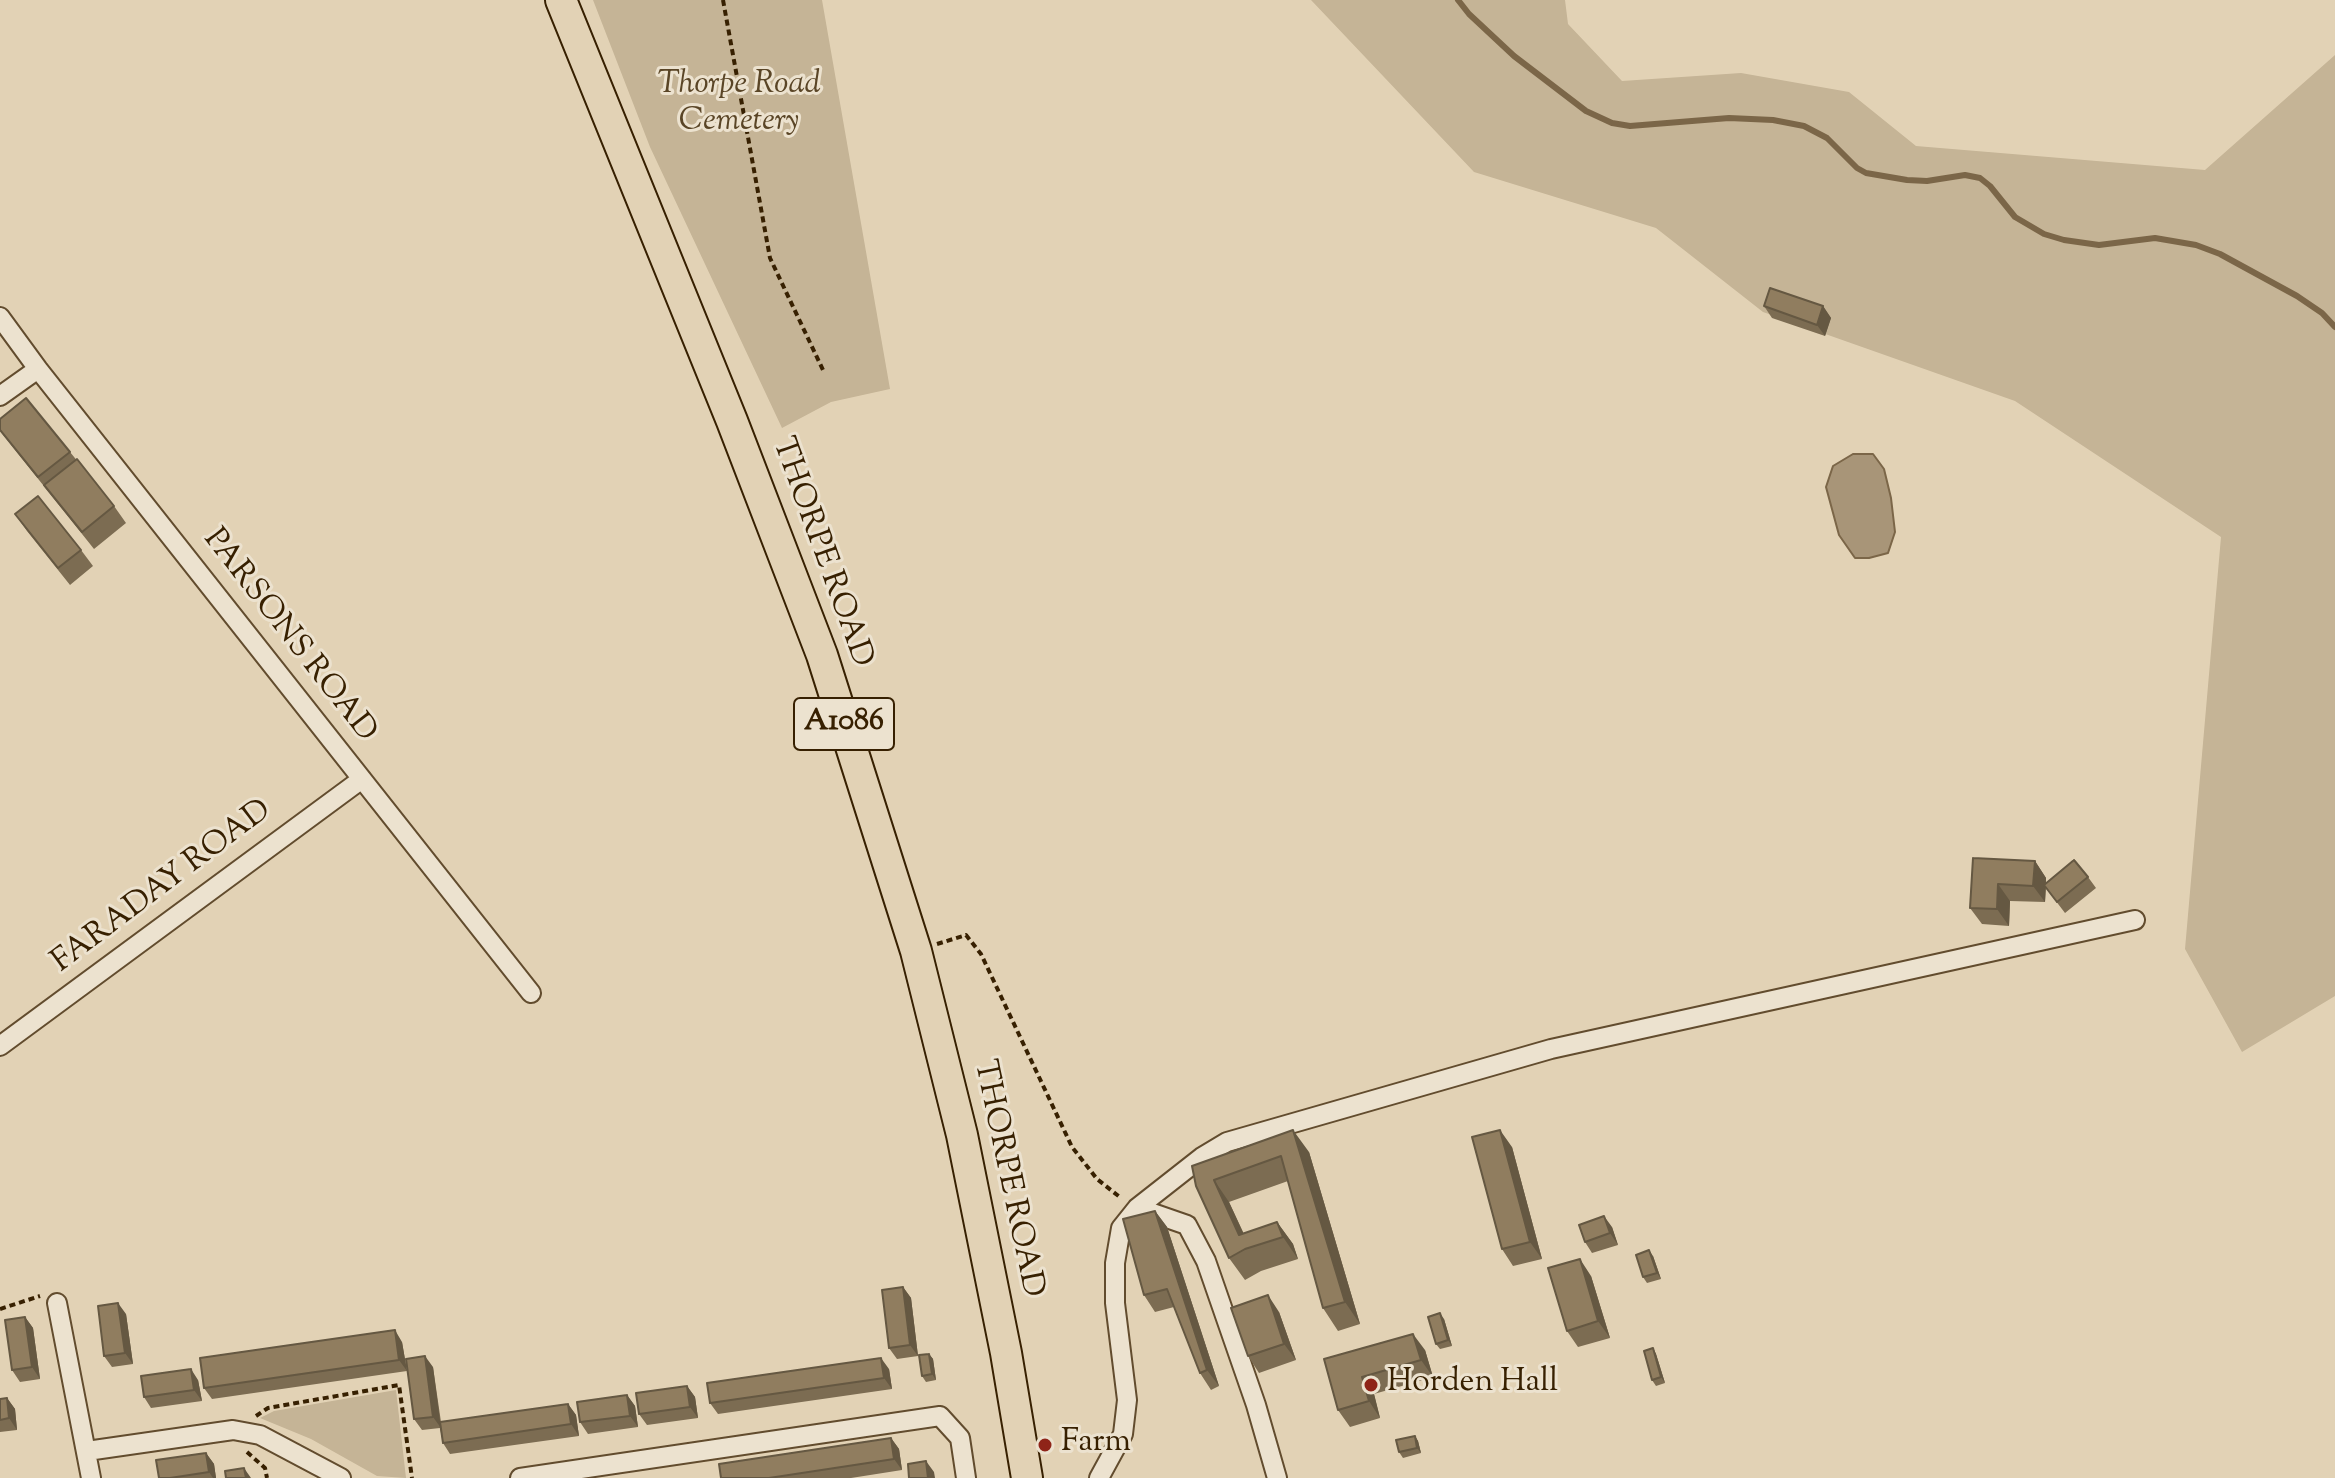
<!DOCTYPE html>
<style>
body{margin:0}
canvas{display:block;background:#e2d2b5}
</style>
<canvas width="2335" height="1478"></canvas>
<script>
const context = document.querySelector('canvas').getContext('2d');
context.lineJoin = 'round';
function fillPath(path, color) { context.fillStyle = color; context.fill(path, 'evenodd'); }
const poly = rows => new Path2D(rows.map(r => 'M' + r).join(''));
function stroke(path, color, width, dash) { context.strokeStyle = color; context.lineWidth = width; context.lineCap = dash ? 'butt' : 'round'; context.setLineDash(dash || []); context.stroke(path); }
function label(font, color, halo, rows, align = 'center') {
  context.font = font + ' "Sorts Mill Goudy",serif'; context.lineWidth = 6; context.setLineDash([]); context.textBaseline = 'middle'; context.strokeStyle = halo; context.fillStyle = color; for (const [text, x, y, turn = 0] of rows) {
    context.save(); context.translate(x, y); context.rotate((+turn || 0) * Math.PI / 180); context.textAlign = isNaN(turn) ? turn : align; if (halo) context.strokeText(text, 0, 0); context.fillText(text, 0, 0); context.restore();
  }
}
const green = poly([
 [593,0,822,0,890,389,831,402,782,428,650,147],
 [1311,0,1565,0,1568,24,1622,81,1741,73,1849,92,1916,146,2205,170,2335,55,2335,996,2242,1052,2185,949,2221,537,2015,401,1763,312,1656,228,1474,172],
 [396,1390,406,1478,377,1476,311,1439,260,1418,274,1411]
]);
const water = poly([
 [1853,454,1873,454,1884,469,1891,498,1895,532,1888,553,1869,558,1855,558,1839,535,1826,487,1833,466,1853,454]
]);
const stream = poly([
 [1458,0,1469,14,1514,56,1586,111,1612,123,1630,126,1729,118,1773,120,1804,126,1827,138,1857,168,1866,173,1907,180,1927,181,1965,175,1980,178,1990,186,2015,217,2044,234,2064,240,2099,245,2155,238,2196,245,2220,254,2297,296,2322,313,2335,327]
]);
const path = poly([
 [723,0,770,258,823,370],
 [937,944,966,935,981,954,1072,1147,1097,1179,1121,1198],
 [0,1309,40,1296],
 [256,1416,268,1408,399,1385,412,1478],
 [247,1452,265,1468,267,1478]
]);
const minor = poly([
 [0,317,38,369,531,993],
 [0,396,38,369],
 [0,1046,362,779],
 [1138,1208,1187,1225,1206,1261,1256,1405,1277,1478],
 [57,1303,91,1478],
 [87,1451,233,1430,260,1435,341,1478],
 [520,1478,940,1416,960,1438,966,1478],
 [1099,1478,1123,1434,1127,1400,1115,1303,1115,1263,1121,1228,1137,1208,1202,1157,1227,1142,1551,1049,2135,920]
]);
const primary = poly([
 [561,0,732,421,822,655,916,951,962,1135,1006,1353,1027,1478]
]);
const wall = poly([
 [1764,306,1823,306,1831,318,1825,336,1772,318],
 [0,431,70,452,114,506,126,523,94,549],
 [15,514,81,550,93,566,70,585,27,531],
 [1973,858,2035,861,2046,878,2046,884,2088,877,2096,888,2065,913,2046,888,2045,902,2010,901,2009,926,1982,924,1970,908],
 [1512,1147,1542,1259,1513,1266,1502,1249],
 [1309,1152,1360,1324,1338,1331,1323,1308,1288,1181,1229,1202,1244,1234,1277,1222,1293,1244,1298,1259,1261,1271,1245,1280,1229,1258,1192,1166],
 [1155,1211,1167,1227,1219,1386,1211,1390,1200,1373,1174,1307,1155,1312,1144,1295],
 [1612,1227,1618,1245,1592,1253,1585,1242],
 [1653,1256,1661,1279,1647,1283,1643,1277],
 [1591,1276,1610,1338,1578,1347,1567,1331],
 [903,1287,911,1298,918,1356,897,1359,889,1348],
 [1279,1312,1296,1360,1259,1373,1248,1356],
 [126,1314,133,1364,112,1367,104,1356],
 [25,1317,33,1328,40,1379,20,1382,12,1370],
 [1444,1319,1452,1346,1440,1349,1436,1344],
 [402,1342,407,1371,212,1399,204,1388],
 [1653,1348,1656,1354,1665,1383,1656,1386,1652,1380],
 [1425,1350,1433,1377,1374,1394,1380,1418,1350,1427,1338,1410,1324,1359],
 [929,1354,933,1359,936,1380,926,1382,922,1376],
 [433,1367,441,1422,568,1404,576,1415,579,1436,450,1454,443,1443,440,1428,422,1430,414,1419],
 [889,1369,892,1389,718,1414,710,1403],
 [198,1380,202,1401,151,1408,144,1397],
 [687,1386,695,1397,698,1418,647,1425,639,1414],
 [627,1395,635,1406,638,1427,588,1434,580,1422],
 [7,1398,15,1409,17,1430,0,1432,0,1399],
 [1415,1436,1418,1441,1421,1453,1403,1458,1399,1452],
 [891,1438,899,1449,902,1470,851,1478,721,1478],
 [206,1453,214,1464,216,1478,159,1478]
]);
const shadedWall = poly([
 [1823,306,1831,318,1825,336,1817,325],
 [2035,861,2046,878,2045,902,2033,886],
 [1998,884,2010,901,2009,926,1997,909],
 [1293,1130,1309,1152,1360,1324,1345,1302],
 [1500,1130,1512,1147,1542,1259,1530,1242],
 [1214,1180,1229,1202,1250,1248,1239,1235],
 [1155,1211,1167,1227,1219,1386,1207,1370],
 [1604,1216,1612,1227,1618,1245,1610,1233],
 [1277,1222,1293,1244,1298,1259,1283,1237],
 [1649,1250,1653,1256,1661,1279,1657,1273],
 [1580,1259,1591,1276,1610,1338,1598,1321],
 [903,1287,911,1298,918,1356,910,1345],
 [1268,1295,1279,1312,1296,1360,1284,1344],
 [118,1303,126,1314,133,1364,125,1353],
 [1440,1313,1444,1319,1452,1346,1448,1340],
 [25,1317,33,1328,40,1379,32,1367],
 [395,1330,402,1342,407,1371,399,1360],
 [1413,1334,1425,1350,1433,1377,1421,1360],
 [1653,1348,1656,1354,1665,1383,1661,1377],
 [929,1354,933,1359,936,1380,932,1374],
 [425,1356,433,1367,441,1428,433,1417],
 [881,1358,889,1369,892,1389,884,1378],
 [191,1369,198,1380,202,1401,194,1390],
 [1362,1377,1374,1394,1380,1418,1369,1401],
 [687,1386,695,1397,698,1418,690,1407],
 [627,1395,635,1406,638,1427,630,1416],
 [7,1398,15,1409,17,1430,9,1418],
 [568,1404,576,1415,579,1436,571,1424],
 [1415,1436,1418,1441,1421,1453,1417,1448],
 [891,1438,899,1449,902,1470,894,1459],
 [206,1453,214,1464,216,1478,213,1478,209,1472],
 [926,1461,934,1472,935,1478,928,1478],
 [244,1468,251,1478,246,1478]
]);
const building = poly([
 [1770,288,1823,306,1817,325,1764,306,1770,288],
 [26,398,70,452,38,477,0,430,0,419,26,398],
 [77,459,114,506,82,532,44,485,77,459],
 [38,496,81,550,58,568,15,514,38,496],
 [1973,858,2035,861,2033,886,1998,884,1997,909,1970,908,1973,858],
 [2074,860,2088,877,2057,902,2044,885,2074,860],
 [1293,1130,1345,1302,1323,1308,1281,1156,1214,1180,1239,1235,1277,1222,1283,1237,1245,1249,1229,1258,1196,1186,1192,1166,1293,1130],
 [1500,1130,1530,1242,1502,1249,1472,1137,1500,1130],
 [1155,1211,1207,1370,1200,1373,1167,1289,1144,1295,1123,1219,1155,1211],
 [1604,1216,1610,1233,1585,1242,1579,1225,1604,1216],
 [1649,1250,1657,1273,1643,1277,1636,1255,1649,1250],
 [1580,1259,1598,1321,1567,1331,1548,1268,1580,1259],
 [903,1287,910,1345,889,1348,882,1290,903,1287],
 [1268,1295,1284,1344,1248,1356,1231,1308,1268,1295],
 [118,1303,125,1353,104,1356,98,1306,118,1303],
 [1440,1313,1448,1340,1436,1344,1428,1317,1440,1313],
 [25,1317,32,1367,12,1370,5,1320,25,1317],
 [395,1330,399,1360,204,1388,200,1358,395,1330],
 [1413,1334,1421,1360,1362,1377,1369,1401,1338,1410,1324,1359,1413,1334],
 [1653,1348,1661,1377,1652,1380,1644,1351,1653,1348],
 [929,1354,932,1374,922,1376,919,1355,929,1354],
 [425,1356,433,1417,414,1419,406,1359,425,1356],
 [881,1358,884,1378,710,1403,707,1383,881,1358],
 [191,1369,194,1390,144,1397,141,1376,191,1369],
 [687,1386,690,1407,639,1414,636,1393,687,1386],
 [627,1395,630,1416,580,1422,577,1402,627,1395],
 [7,1398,9,1418,0,1420,0,1399,7,1398],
 [568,1404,571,1424,443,1443,440,1422,568,1404],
 [1415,1436,1417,1448,1399,1452,1396,1440,1415,1436],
 [891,1438,894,1459,769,1478,721,1478,719,1464,891,1438],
 [206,1453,209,1472,170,1478,159,1478,156,1460,206,1453],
 [926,1461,928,1478,909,1478,908,1464,926,1461],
 [244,1468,246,1478,226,1478,225,1471,244,1468]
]);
const markers = [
 [1371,1385,8,"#8f2418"],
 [1045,1445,8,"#8f2418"]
];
const shields = [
 [844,724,100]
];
const shieldNames = [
 ["A1086",844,724]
];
const parkNames = [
 ["Thorpe Road",739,87],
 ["Cemetery",739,124]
];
const streetNames = [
 ["THORPE ROAD",820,553,70],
 ["PARSONS ROAD",288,637,52],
 ["FARADAY ROAD",163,888,-37],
 ["THORPE ROAD",1006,1179,78]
];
const poiNames = [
 ["Horden Hall",1387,1385],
 ["Farm",1061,1445]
];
fillPath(green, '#c5b496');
fillPath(water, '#a89578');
stroke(water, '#7b6648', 2);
stroke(stream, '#7b6648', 6);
stroke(minor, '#624c2e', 22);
stroke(primary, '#372001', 34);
stroke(path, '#372001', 4, [6, 4]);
stroke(minor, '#ece2cf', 18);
stroke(primary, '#e2d2b5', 30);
fillPath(wall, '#7c6c52');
fillPath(shadedWall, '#655842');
fillPath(building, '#907d5f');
stroke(building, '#655842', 2);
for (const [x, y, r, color] of markers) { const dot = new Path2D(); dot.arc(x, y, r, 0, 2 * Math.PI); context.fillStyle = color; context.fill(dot); stroke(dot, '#ece2cf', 3); }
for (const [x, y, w] of shields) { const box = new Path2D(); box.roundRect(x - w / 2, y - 26, w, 52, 6); context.fillStyle = '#ece2cf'; context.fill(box); stroke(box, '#372001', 2); }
label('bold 30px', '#372001', null, shieldNames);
label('italic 32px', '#5a4526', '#ece2cf', parkNames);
label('32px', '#372001', '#ece2cf', streetNames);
label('32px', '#372001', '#ece2cf', poiNames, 'left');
</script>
